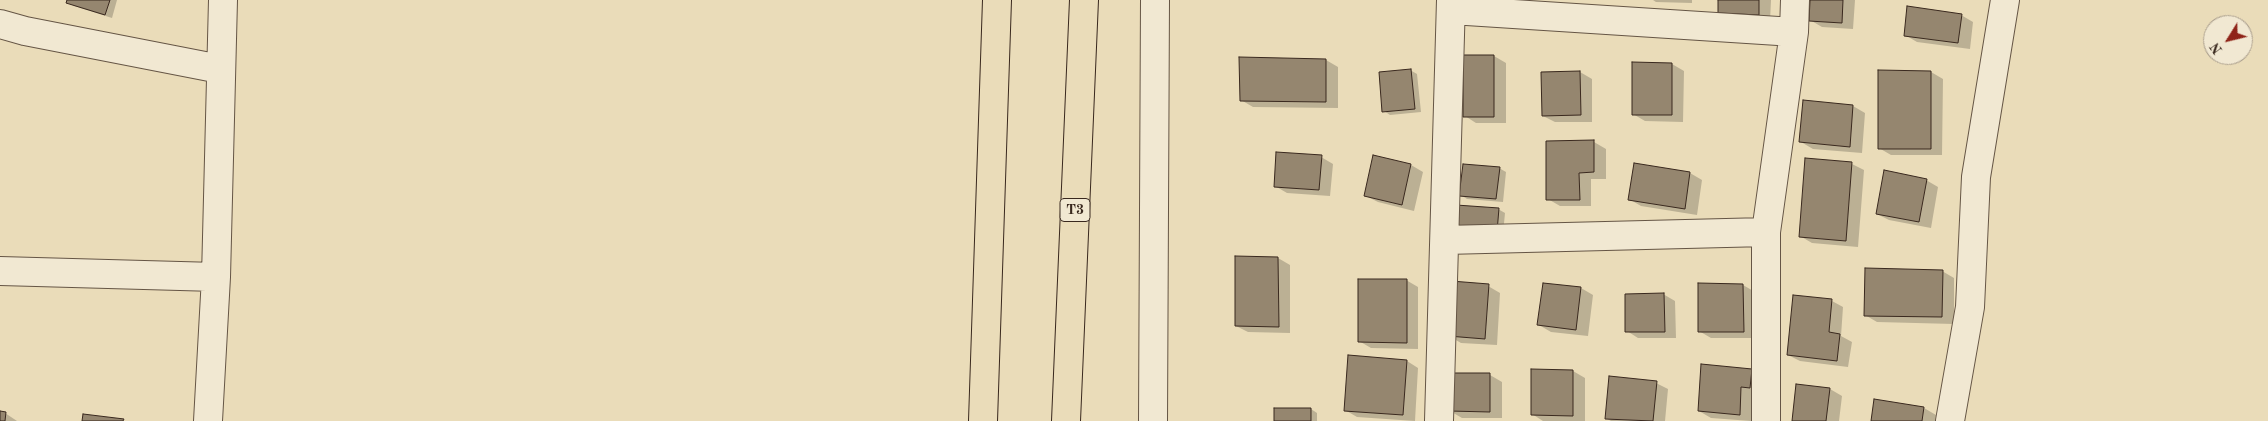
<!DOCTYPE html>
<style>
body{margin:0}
#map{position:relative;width:2268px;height:421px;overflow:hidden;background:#eadcb9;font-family:"Old Standard TT",serif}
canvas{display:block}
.north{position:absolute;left:2203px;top:15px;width:50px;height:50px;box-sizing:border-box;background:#f1e8d2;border:1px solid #a79b8a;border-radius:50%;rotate:234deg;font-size:14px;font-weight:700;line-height:20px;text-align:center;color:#39281e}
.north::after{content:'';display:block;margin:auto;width:18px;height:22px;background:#8f2418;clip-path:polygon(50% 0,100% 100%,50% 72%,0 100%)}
</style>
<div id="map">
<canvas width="2268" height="421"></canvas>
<div class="north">N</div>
</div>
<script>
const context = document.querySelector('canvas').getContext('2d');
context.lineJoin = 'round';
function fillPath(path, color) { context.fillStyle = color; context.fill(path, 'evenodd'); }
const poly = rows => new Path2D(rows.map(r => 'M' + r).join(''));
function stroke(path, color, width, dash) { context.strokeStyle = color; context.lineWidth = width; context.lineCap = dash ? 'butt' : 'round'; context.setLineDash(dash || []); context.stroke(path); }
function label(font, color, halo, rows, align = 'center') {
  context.font = font + ' "Old Standard TT",serif'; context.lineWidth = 4; context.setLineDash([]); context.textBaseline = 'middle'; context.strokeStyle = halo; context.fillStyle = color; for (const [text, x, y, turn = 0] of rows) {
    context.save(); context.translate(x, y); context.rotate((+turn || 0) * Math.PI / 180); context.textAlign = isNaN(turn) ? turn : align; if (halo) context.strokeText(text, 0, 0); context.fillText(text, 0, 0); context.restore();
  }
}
const shadow = poly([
 [69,0,117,0,112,18,74,6,68,3],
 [1653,0,1692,0,1692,3,1656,2],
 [1720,0,1771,0,1770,21,1731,19,1719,12],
 [1811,0,1855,0,1853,29,1822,27,1810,20],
 [1961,15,1973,22,1970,49,1917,42,1905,35],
 [1494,56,1506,63,1506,123,1476,123,1465,116],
 [1326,60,1338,67,1338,108,1253,107,1241,100],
 [1672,64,1684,71,1683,122,1645,121,1633,114],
 [1410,70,1417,74,1421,112,1390,115,1384,111],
 [1580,72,1592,79,1592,122,1555,122,1543,116],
 [1931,72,1943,79,1942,155,1891,155,1879,148],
 [1853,106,1865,113,1862,153,1813,149,1801,142],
 [1594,142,1606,149,1606,179,1591,179,1591,206,1560,206,1548,199],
 [1321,157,1333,164,1330,196,1287,193,1275,186],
 [1852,164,1864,170,1858,247,1812,243,1800,236],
 [1411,165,1423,172,1414,211,1378,202,1366,196],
 [1499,168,1506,172,1503,202,1467,199,1461,195],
 [1690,173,1702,180,1697,215,1641,206,1629,199],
 [1926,180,1938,187,1931,228,1889,220,1877,214],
 [1498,209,1505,213,1503,234,1462,232],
 [1236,258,1278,258,1290,265,1290,333,1248,332,1236,326],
 [1942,271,1954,278,1954,324,1877,322,1865,315],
 [1406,280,1418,287,1418,349,1371,348,1359,341],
 [1699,284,1743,285,1755,292,1756,338,1711,338,1699,331],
 [1488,286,1500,293,1497,345,1461,343,1449,336],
 [1581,288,1593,295,1588,336,1551,332,1539,325],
 [1663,294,1675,301,1676,338,1638,338,1627,331],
 [1832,301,1843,307,1841,336,1852,342,1848,367,1800,361,1788,355],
 [1407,361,1418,368,1415,421,1357,417,1345,410],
 [1751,370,1763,377,1753,393,1751,421,1711,418,1699,411],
 [1533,371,1573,371,1585,378,1585,421,1543,421,1532,414],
 [1490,375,1502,382,1502,418,1462,418,1450,411],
 [1656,383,1668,389,1665,421,1611,421,1606,418],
 [1830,389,1842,396,1839,421,1793,421],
 [1875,400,1924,408,1936,415,1935,421,1872,421],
 [1311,409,1317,413,1317,421,1275,421],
 [0,412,5,413,17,421,0,421]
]);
const building = poly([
 [67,0,110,0,105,15,66,3,67,0],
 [1718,0,1759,0,1759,15,1718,13,1718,0],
 [1810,0,1843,0,1842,23,1809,21,1810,0],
 [1907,6,1962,14,1958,43,1904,36,1907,6],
 [1463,55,1494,55,1494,117,1463,117,1463,55],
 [1239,57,1326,59,1326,102,1240,101,1239,57],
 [1632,62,1672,63,1672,115,1632,115,1632,62],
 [1411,69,1415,109,1382,112,1379,72,1411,69],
 [1878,70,1931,71,1931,149,1878,149,1878,70],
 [1580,71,1581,115,1542,116,1541,72,1580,71],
 [1803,100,1853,105,1850,147,1799,142,1803,100],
 [1594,140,1594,172,1579,173,1580,200,1546,200,1546,141,1594,140],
 [1276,152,1322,155,1319,190,1274,187,1276,152],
 [1373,155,1411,164,1402,205,1364,196,1373,155],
 [1805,158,1852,162,1846,241,1799,237,1805,158],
 [1634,163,1690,172,1685,209,1628,200,1634,163],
 [1463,164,1500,167,1496,199,1459,196,1463,164],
 [1884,170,1927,179,1919,222,1876,214,1884,170],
 [1456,205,1499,208,1497,232,1455,229,1456,205],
 [1235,256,1278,257,1279,327,1235,326,1235,256],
 [1865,268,1943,270,1942,317,1864,316,1865,268],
 [1358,279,1407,279,1407,343,1358,342,1358,279],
 [1451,281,1489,284,1485,339,1448,336,1451,281],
 [1543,283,1581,287,1576,330,1537,325,1543,283],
 [1698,283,1743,284,1744,332,1698,332,1698,283],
 [1664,293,1665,332,1625,332,1625,294,1664,293],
 [1793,295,1832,299,1829,332,1840,334,1837,361,1787,355,1793,295],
 [1348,355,1407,360,1403,415,1344,411,1348,355],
 [1701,364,1752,369,1750,388,1741,387,1740,415,1698,411,1701,364],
 [1531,369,1573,370,1573,416,1531,415,1531,369],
 [1449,373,1490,373,1490,412,1449,411,1449,373],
 [1609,376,1657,381,1653,421,1605,419,1609,376],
 [1796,384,1830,388,1826,421,1792,421,1796,384],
 [1874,399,1924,407,1922,421,1871,421,1874,399],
 [1274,408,1311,408,1311,421,1274,421,1274,408],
 [0,411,6,412,5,421,0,421,0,411],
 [83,414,124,419,123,421,82,421,83,414]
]);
const street = poly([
 [1451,10,1794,32],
 [0,24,25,31,220,69],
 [1445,240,1766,232],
 [0,271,216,277],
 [208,421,216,277,223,0],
 [1153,421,1155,0],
 [1439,421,1451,0],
 [1766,421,1766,232,1794,32,1795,0],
 [1950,421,1970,307,1976,177,2005,0]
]);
const highway = poly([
 [983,421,997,0],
 [1066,421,1084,0]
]);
const shields = [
 [1075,210,30]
];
const shieldNames = [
 ["T3",1075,210]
];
fillPath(shadow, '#0003');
fillPath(building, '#95866f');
stroke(building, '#39281e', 1);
stroke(street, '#655545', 30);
stroke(highway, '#39281e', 30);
stroke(street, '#f1e8d2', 28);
stroke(highway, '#eadcb9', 28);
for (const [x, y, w] of shields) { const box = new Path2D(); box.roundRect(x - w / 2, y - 11.5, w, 23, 4); context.fillStyle = '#f1e8d2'; context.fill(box); stroke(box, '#39281e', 1); }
label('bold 14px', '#39281e', null, shieldNames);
</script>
